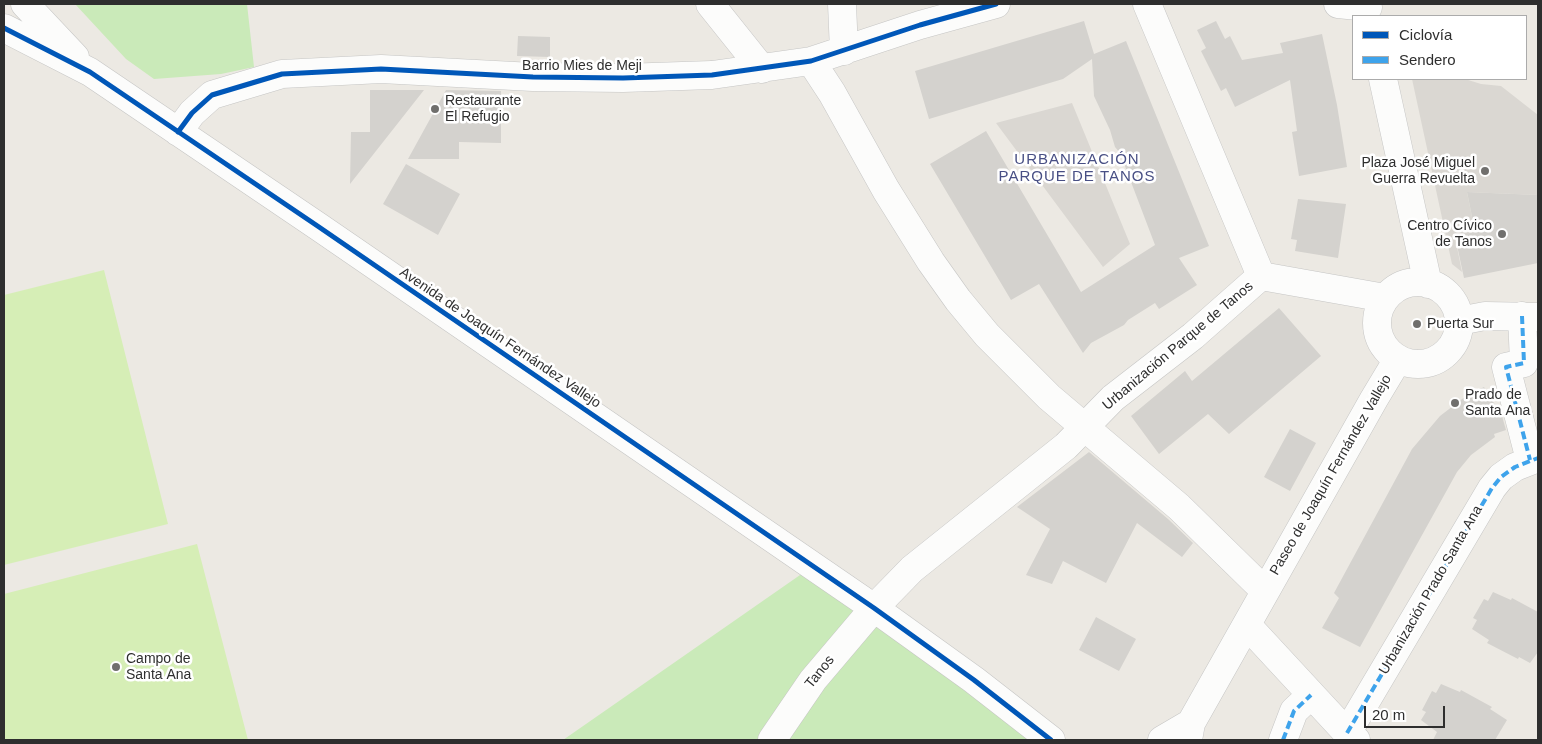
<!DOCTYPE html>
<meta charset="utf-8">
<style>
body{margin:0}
#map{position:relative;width:1542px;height:744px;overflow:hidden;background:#ece9e3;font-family:Arial,sans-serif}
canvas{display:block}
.frame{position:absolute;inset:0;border:5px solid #2e2e2e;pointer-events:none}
.legend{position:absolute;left:1352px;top:15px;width:175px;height:65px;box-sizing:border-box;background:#fff;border:1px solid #ababab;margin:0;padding:6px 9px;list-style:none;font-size:15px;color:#2e2e2e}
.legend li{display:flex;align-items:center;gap:10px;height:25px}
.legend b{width:25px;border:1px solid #ababab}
.scale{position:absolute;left:1364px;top:706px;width:81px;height:22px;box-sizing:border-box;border:2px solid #2e2e2e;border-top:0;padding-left:6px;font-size:15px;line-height:18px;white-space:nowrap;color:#2e2e2e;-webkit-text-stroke:4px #fff;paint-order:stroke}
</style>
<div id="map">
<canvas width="1542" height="744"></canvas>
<div class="frame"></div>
<ul class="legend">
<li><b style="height:6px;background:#0057b8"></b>Ciclovía</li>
<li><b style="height:6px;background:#3ea3eb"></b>Sendero</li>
</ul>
<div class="scale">20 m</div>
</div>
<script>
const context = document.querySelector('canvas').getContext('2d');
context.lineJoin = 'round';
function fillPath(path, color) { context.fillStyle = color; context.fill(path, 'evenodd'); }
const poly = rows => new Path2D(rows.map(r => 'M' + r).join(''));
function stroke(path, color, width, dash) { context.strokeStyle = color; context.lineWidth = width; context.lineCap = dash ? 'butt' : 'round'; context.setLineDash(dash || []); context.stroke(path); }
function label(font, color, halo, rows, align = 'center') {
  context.font = font + ' Arial,sans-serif'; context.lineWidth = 5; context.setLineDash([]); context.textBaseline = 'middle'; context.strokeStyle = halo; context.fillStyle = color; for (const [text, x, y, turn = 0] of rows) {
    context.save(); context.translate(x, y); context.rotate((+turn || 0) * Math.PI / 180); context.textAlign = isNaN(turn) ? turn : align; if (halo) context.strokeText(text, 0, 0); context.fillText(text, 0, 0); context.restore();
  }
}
const green = poly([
 [75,4,247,4,254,67,221,74,154,79,126,59],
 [813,566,1032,740,563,740]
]);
const pitch = poly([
 [104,270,168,524,4,565,4,295],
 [197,544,248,740,4,740,4,594]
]);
const plaza = poly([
 [1412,79,1465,79,1481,84,1501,86,1538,115,1538,195,1467,192,1475,232,1455,237,1462,272,1452,264],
 [1072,103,1130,244,1103,267,996,123]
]);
const building = poly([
 [1084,21,1094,54,1126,41,1209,246,1179,258,1197,285,1159,309,1155,303,1128,320,1124,325,1091,343,1083,353,1039,284,1011,300,930,164,986,131,1081,292,1155,245,1120,153,1115,147,1110,130,1094,96,1092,59,1063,79,929,119,915,71],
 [1216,21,1225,39,1230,36,1242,60,1283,53,1280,43,1322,34,1337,105,1347,167,1299,176,1292,132,1297,131,1290,80,1235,107,1226,88,1221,91,1201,51,1206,48,1197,30],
 [518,36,550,37,550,57,517,56],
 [370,90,424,90,350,184,351,132,370,132],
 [446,90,501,91,501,143,459,142,459,159,408,159],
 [406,164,460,194,438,235,383,204],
 [1467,192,1538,195,1538,263,1464,278,1455,236,1475,232],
 [1298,199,1346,204,1338,258,1295,251,1297,240,1291,239],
 [1279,308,1321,356,1229,434,1208,414,1159,454,1131,416,1185,371,1192,381],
 [1484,387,1502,416,1506,430,1494,434,1495,437,1471,455,1457,472,1360,647,1322,628,1339,598,1334,593,1412,449,1440,416,1466,396],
 [1290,429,1316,443,1290,491,1264,477],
 [1089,452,1168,519,1193,543,1182,557,1137,523,1106,583,1063,561,1052,584,1026,575,1050,529,1017,507],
 [1493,592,1511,600,1512,598,1538,612,1538,652,1530,663,1519,657,1518,659,1487,643,1489,640,1472,629,1477,620,1473,618,1484,599,1488,601],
 [1096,617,1136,639,1119,671,1079,650],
 [1441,684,1460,692,1461,690,1492,707,1490,709,1507,720,1495,740,1433,740,1437,732,1421,720,1426,712,1422,710,1432,691,1436,693]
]);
const minor = poly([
 [25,4,75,57],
 [710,4,762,69],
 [842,4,844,51],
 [1147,4,1261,276],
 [1338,4,1368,7],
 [4,28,90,72,319,227,874,608,974,680,1051,740],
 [811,61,832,93,886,190,931,262,958,300,987,335,1049,397,1179,507,1265,591],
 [1383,79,1428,284],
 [178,132,192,113,212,95,282,74,381,69,533,77,623,78,712,75,811,61,920,25,996,4],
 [1261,276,1385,298],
 '1377 323a41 41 0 1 1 82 0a41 41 0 1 1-82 0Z',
 [1522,316,1524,363,1506,367,1530,460],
 [1459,321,1485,316,1538,317],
 [1247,625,1347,733,1356,740],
 [1347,733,1492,488,1501,477,1515,467,1538,458],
 [772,740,813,680,874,608,912,569,1066,446,1113,398,1193,336,1261,276],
 [1162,740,1191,723],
 [1188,740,1191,723,1374,399,1398,359],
 [1283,740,1294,711,1311,695]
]);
const quiet = poly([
 [1522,316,1524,363,1506,367,1530,460],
 [1347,733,1492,488,1501,477,1515,467,1538,458],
 [1283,740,1294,711,1311,695]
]);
const cycleway = poly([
 [4,28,90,72,319,227,874,608,974,680,1051,740],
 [178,132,192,113,212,95,282,74,381,69,533,77,623,78,712,75,811,61,920,25,996,4]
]);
const markers = [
 [435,109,5,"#706f6d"],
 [1485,171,5,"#706f6d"],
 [1502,234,5,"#706f6d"],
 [1417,324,5,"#706f6d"],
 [1455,403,5,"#706f6d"],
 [116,667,5,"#706f6d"]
];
const streetNames = [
 ["Barrio Mies de Meji",582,66],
 ["Avenida de Joaquín Fernández Vallejo",500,338,34],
 ["Urbanización Parque de Tanos",1178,346,-40],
 ["Paseo de Joaquín Fernández Vallejo",1331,475,-60],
 ["Urbanización Prado Santa Ana",1431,590,-60],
 ["Tanos",820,672,-51]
];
const poiNames = [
 ["Restaurante",445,101],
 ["El Refugio",445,117],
 ["Plaza José Miguel",1475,163,"right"],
 ["Guerra Revuelta",1475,179,"right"],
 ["Centro Cívico",1492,226,"right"],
 ["de Tanos",1492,242,"right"],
 ["Puerta Sur",1427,324],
 ["Prado de",1465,395],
 ["Santa Ana",1465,411],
 ["Campo de",126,659],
 ["Santa Ana",126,675]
];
const neighbourhoodNames = [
 ["URBANIZACIÓN",1077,160],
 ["PARQUE DE TANOS",1077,177]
];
fillPath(green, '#caeab9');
fillPath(pitch, '#d6eeb6');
fillPath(plaza, '#dad7d2');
fillPath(building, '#d4d2ce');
stroke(minor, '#c5c5c4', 29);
stroke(minor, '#fcfcfb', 28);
stroke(quiet, '#3ea3eb', 4, [8, 4]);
stroke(cycleway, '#0057b8', 5);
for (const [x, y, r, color] of markers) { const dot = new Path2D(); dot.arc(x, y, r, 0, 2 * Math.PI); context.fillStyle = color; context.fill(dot); stroke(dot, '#fff', 2); }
label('14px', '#2e2e2e', '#fff', streetNames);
label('14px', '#2e2e2e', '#fff', poiNames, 'left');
context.letterSpacing = '1px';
label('15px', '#484f84', '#fff', neighbourhoodNames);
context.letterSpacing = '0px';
</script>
